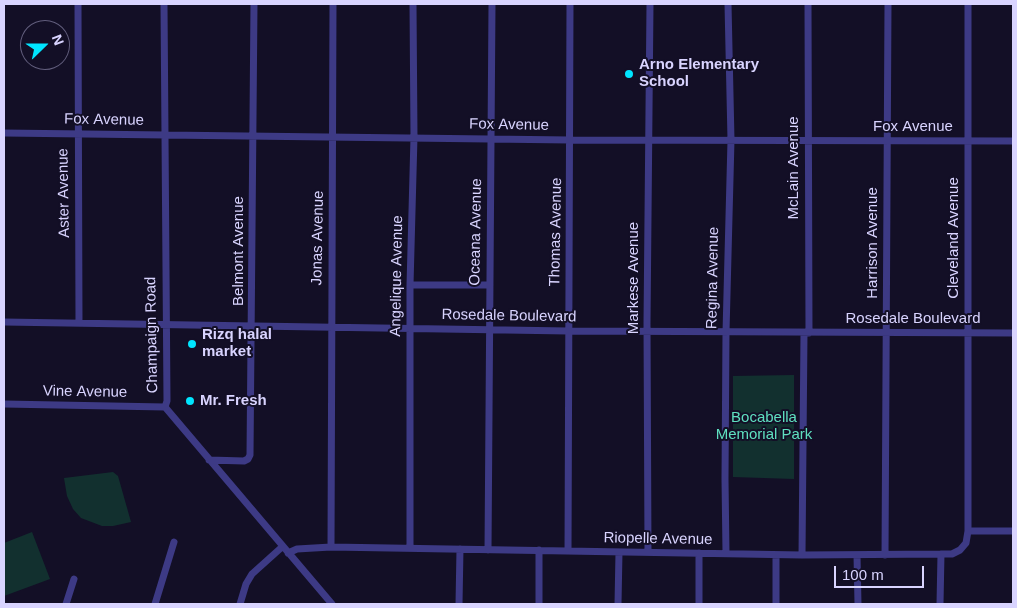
<!DOCTYPE html>
<style>
body{margin:0}
#map{position:relative;width:1017px;height:608px;overflow:hidden;background:#130f26;font-family:Arial,sans-serif}
canvas{display:block}
.frame{position:absolute;inset:0;border:5px solid #d9d4ff;pointer-events:none}
.north{position:absolute;left:20px;top:20px;width:50px;height:50px;box-sizing:border-box;background:#130f26;border:1px solid #625e7d;border-radius:50%;rotate:68deg;font-size:14px;font-weight:700;line-height:20px;text-align:center;color:#d9d4ff}
.north::after{content:'';display:block;margin:auto;width:18px;height:22px;background:#00e5ff;clip-path:polygon(50% 0,100% 100%,50% 72%,0 100%)}
.scale{position:absolute;left:834px;top:566px;width:90px;height:22px;box-sizing:border-box;border:2px solid #d9d4ff;border-top:0;padding-left:6px;font-size:15px;line-height:18px;white-space:nowrap;color:#d9d4ff;-webkit-text-stroke:4px #130f26;paint-order:stroke}
</style>
<div id="map">
<canvas width="1017" height="608"></canvas>
<div class="frame"></div>
<div class="north">N</div>
<div class="scale">100 m</div>
</div>
<script>
const context = document.querySelector('canvas').getContext('2d');
context.lineJoin = 'round';
function fillPath(path, color) { context.fillStyle = color; context.fill(path, 'evenodd'); }
const poly = rows => new Path2D(rows.map(r => 'M' + r).join(''));
function stroke(path, color, width, dash) { context.strokeStyle = color; context.lineWidth = width; context.lineCap = dash ? 'butt' : 'round'; context.setLineDash(dash || []); context.stroke(path); }
function label(font, color, halo, rows, align = 'center') {
  context.font = font + ' Arial,sans-serif'; context.lineWidth = 4; context.setLineDash([]); context.textBaseline = 'middle'; context.strokeStyle = halo; context.fillStyle = color; for (const [text, x, y, turn = 0] of rows) {
    context.save(); context.translate(x, y); context.rotate((+turn || 0) * Math.PI / 180); context.textAlign = isNaN(turn) ? turn : align; if (halo) context.strokeText(text, 0, 0); context.fillText(text, 0, 0); context.restore();
  }
}
const green = poly([
 [794,375,794,479,733,477,733,376],
 [113,472,118,476,131,522,113,526,102,526,81,518,73,509,67,496,64,478],
 [32,532,50,579,4,596,4,543]
]);
const minor = poly([
 [78,4,79,323],
 [164,4,167,401,165,407,332,604],
 [808,4,809,333],
 [4,133,570,140,1013,141],
 [410,285,490,285],
 [4,322,568,331,1013,333],
 [4,404,165,407],
 [209,460,244,461,248,459,250,455,254,4],
 [968,531,1013,531],
 [331,547,333,4],
 [410,548,410,285,414,137,413,4],
 [488,550,492,4],
 [568,551,570,4],
 [648,552,647,323,650,4],
 [288,553,297,549,331,547,802,555,941,554,952,554,960,550,966,543,968,531,968,4],
 [726,553,725,479,726,332,731,140,728,4],
 [802,555,804,333],
 [857,555,858,604],
 [885,555,888,4],
 [66,604,74,579],
 [155,604,174,542],
 [240,604,246,584,252,574,282,547],
 [459,604,460,549],
 [539,604,539,550],
 [618,604,619,552],
 [699,604,699,553],
 [776,604,776,555],
 [940,604,941,554]
]);
const markers = [
 [629,74,5,"#00e5ff"],
 [192,344,5,"#00e5ff"],
 [190,401,5,"#00e5ff"]
];
const poiNames = [
 ["Arno Elementary",639,65],
 ["School",639,82],
 ["Rizq halal",202,335],
 ["market",202,352],
 ["Mr. Fresh",200,401]
];
const streetNames = [
 ["Fox Avenue",104,120,1],
 ["Fox Avenue",509,125,1],
 ["Fox Avenue",913,127],
 ["McLain Avenue",794,168,-90],
 ["Aster Avenue",64,193,-91],
 ["Oceana Avenue",476,232,-89],
 ["Thomas Avenue",556,232,-89],
 ["Jonas Avenue",318,238,-89],
 ["Cleveland Avenue",954,238,-90],
 ["Harrison Avenue",873,243,-90],
 ["Belmont Avenue",239,251,-90],
 ["Angelique Avenue",397,276,-89],
 ["Markese Avenue",634,278,-90],
 ["Regina Avenue",713,278,-89],
 ["Rosedale Boulevard",509,316,1],
 ["Rosedale Boulevard",913,319],
 ["Champaign Road",152,335,-91],
 ["Vine Avenue",85,392,1],
 ["Riopelle Avenue",658,539,1]
];
const parkNames = [
 ["Bocabella",764,418],
 ["Memorial Park",764,435]
];
fillPath(green, '#12302f');
stroke(minor, '#3d3a85', 7);
for (const [x, y, r, color] of markers) { const dot = new Path2D(); dot.arc(x, y, r, 0, 2 * Math.PI); context.fillStyle = color; context.fill(dot); stroke(dot, '#130f26', 2); }
label('bold 15px', '#d9d4ff', '#130f26', poiNames, 'left');
label('15px', '#d9d4ff', '#130f26', streetNames);
label('15px', '#5fe0c0', '#130f26', parkNames);
</script>
